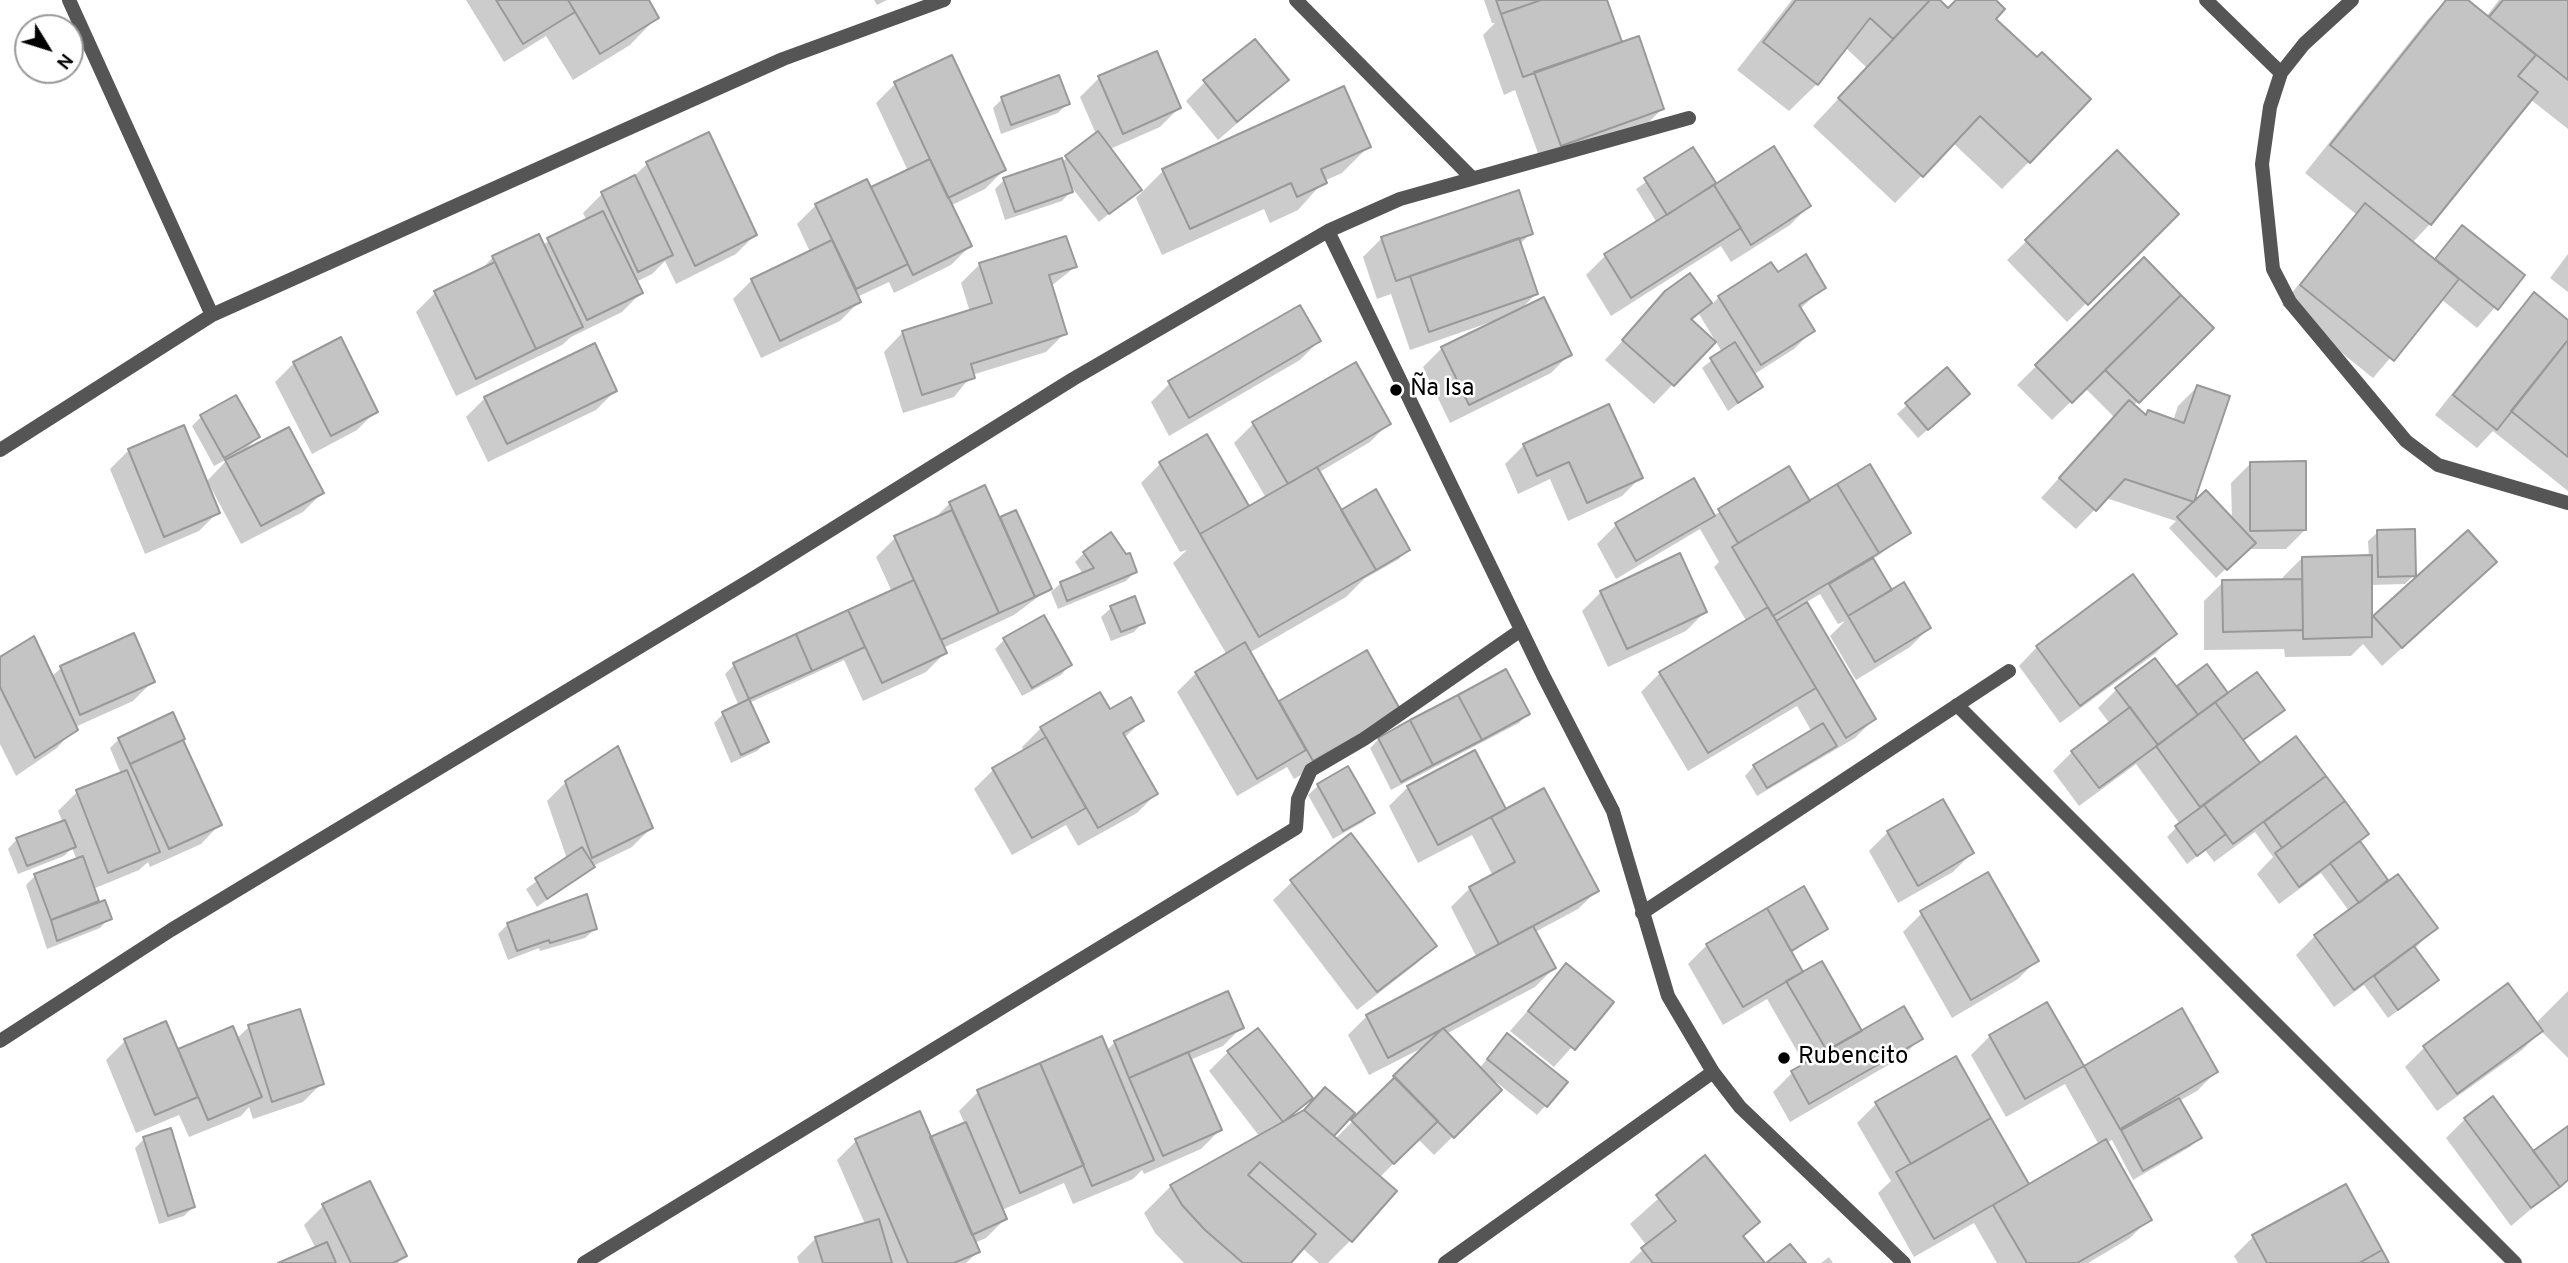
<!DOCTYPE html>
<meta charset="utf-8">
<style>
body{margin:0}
#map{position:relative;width:2568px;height:1263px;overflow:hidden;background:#fff;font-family:Overpass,sans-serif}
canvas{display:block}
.north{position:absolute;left:14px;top:14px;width:70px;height:70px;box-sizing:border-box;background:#fff;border:2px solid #999;border-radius:50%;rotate:128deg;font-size:19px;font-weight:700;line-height:28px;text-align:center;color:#000}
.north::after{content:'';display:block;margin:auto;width:24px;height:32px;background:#000;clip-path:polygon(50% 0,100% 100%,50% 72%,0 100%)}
</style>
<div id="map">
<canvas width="2568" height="1263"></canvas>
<div class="north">N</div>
</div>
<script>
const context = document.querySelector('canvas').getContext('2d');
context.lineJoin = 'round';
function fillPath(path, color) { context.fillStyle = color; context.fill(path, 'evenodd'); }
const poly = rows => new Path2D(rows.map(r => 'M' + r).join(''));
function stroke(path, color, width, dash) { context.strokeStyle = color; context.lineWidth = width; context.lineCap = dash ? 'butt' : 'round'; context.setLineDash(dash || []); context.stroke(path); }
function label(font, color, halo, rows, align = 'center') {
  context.font = font + ' Overpass,sans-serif'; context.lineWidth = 5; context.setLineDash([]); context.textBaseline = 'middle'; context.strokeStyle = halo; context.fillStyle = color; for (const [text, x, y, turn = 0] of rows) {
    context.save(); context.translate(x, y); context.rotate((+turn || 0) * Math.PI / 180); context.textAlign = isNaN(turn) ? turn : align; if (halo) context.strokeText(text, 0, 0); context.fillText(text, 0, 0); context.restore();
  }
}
const shadow = poly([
 [466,0,647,0,657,17,630,45,573,80,546,36,504,62],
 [874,0,887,0,877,5],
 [1484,0,1605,0,1621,44,1662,109,1643,128,1542,164,1515,90,1504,95,1483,35,1495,23,1492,23],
 [1792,0,1938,0,1948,9,1957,0,1993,0,1994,19,2029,162,2002,189,1953,143,1895,203,1813,126,1867,68,1845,47,1817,84,1789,111,1737,70],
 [2447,0,2465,0,2486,17,2499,0,2568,0,2568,129,2530,99,2430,224,2412,243,2433,260,2462,227,2523,275,2477,328,2441,299,2373,378,2282,305,2356,214,2305,173,2428,19],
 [951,57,1004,170,985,189,950,206,970,246,951,265,894,293,889,282,857,297,859,302,840,321,761,358,733,299,752,280,810,252,797,224,816,205,870,189,908,171,876,103,895,84],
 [1099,78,1179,108,1160,127,1110,149,1139,189,1099,222,1073,189,1062,201,1005,220,995,189,1004,180,1062,162,1096,134,1080,97],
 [1287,80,1218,140,1186,101,1205,82],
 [1002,99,1068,103,1058,113,1001,134,993,108],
 [708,135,755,235,736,254,676,284,665,261,652,274,636,282,641,293,622,312,571,337,562,345,456,396,416,312,435,293,479,272,493,257,542,245,587,221,583,213,602,194,632,178,647,164],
 [1369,146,1342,173,1324,181,1298,210,1270,223,1264,209,1162,255,1136,198,1163,171],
 [1693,150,1716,186,1809,206,1790,225,1731,262,1721,246,1611,316,1586,275,1605,256,1657,223,1636,189],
 [2117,153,2177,214,2067,322,2007,260],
 [1531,233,1519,245,1536,294,1520,310,1570,354,1551,373,1450,423,1423,367,1442,348,1492,324,1491,322,1410,350,1391,294,1377,299,1363,257,1382,238],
 [2568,254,2568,292,2550,278],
 [2144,260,2212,328,2133,406,2144,416,2148,412,2173,421,2178,406,2197,387,2228,397,2190,508,2232,520,2231,483,2250,464,2305,530,2286,549,2247,549,2216,578,2169,528,2176,521,2106,498,2076,529,2041,498,2114,417,2085,388,2052,420,2017,385],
 [980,264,1075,267,1050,287,1065,333,1046,352,972,375,954,397,903,413,884,352,903,332,970,312,961,283],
 [1778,274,1824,287,1800,309,1813,330,1794,349,1753,375,1761,387,1728,411,1702,368,1722,352,1699,314,1691,322,1713,342,1654,404,1605,360,1665,294,1690,276,1711,305,1719,297],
 [2534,295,2568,322,2568,491,2493,431,2477,448,2435,415,2515,314],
 [1319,341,1300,360,1169,436,1151,402,1170,383],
 [294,363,376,411,357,430,312,454,275,382],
 [615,391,596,410,488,462,466,417,485,398],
 [1958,403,1918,438,1897,414,1907,405],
 [1609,406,1641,477,1622,496,1568,521,1550,479,1518,494,1505,464,1524,445],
 [201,417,258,437,243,452,322,493,303,512,241,544,210,486,208,487,218,512,199,531,145,554,110,469,129,450,206,482,229,458,214,466,192,426],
 [1389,423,1370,442,1318,473,1340,512,1408,550,1399,559,1364,579,1346,597,1249,653,1278,704,1367,652,1380,729,1294,779,1287,767,1237,796,1177,692,1196,673,1227,655,1173,563,1187,550,1180,552,1141,483,1160,464,1207,437,1241,511,1266,498,1234,443,1253,424],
 [1789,469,1809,503,1909,533,1872,560,1891,592,1929,628,1910,647,1856,680,1830,636,1845,621,1838,624,1820,594,1805,603,1874,719,1855,738,1757,796,1745,776,1754,766,1812,732,1797,706,1688,771,1641,692,1660,673,1747,622,1714,567,1719,562,1700,529,1616,579,1597,544,1616,525,1693,480,1713,516],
 [984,487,999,521,1001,519,1050,588,1014,615,943,648,945,653,926,672,863,701,844,660,749,703,767,742,757,751,731,763,714,723,723,714,739,706,725,674,734,665,892,592,876,557,895,538,933,520,950,503],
 [2378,532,2414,575,2405,584,2370,585,2370,621,2468,532,2476,581,2382,666,2363,644,2351,656,2285,657,2284,649,2204,650,2204,601,2223,582,2283,581,2283,577,2302,558,2369,557,2368,541],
 [1084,553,1135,572,1126,581,1058,609,1051,592,1061,583,1083,574,1075,562],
 [1601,592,1705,612,1686,631,1608,667,1582,611],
 [1134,598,1143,622,1134,632,1111,641,1101,617,1111,608],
 [2174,634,2156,653,2060,723,2019,666,2037,647],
 [1004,640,1070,665,1061,675,1022,696,995,649],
 [0,659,51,677,61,668,152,682,133,701,75,727,57,748,16,776,0,744],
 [2206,666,2228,695,2283,710,2242,742,2260,765,2296,738,2367,834,2359,842,2380,887,2436,928,2414,949,2427,989,2388,1018,2364,985,2334,1007,2296,955,2315,936,2349,911,2321,873,2279,904,2257,874,2273,857,2255,832,2214,862,2205,850,2187,864,2167,837,2180,824,2136,764,2079,806,2053,771,2072,752,2110,724,2098,708,2117,689,2176,689],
 [1109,711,1142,721,1124,738,1156,794,1137,813,1078,846,1066,825,1012,855,974,789,993,770,1024,752,1022,747,1041,728],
 [1528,713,1519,723,1391,790,1370,748,1379,739],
 [119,739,181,740,220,824,201,844,150,867,148,862,139,870,93,889,99,904,109,918,100,928,47,949,26,885,35,876,77,860,72,848,64,856,18,874,8,849,17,839,63,823,58,811,77,792,121,774,110,748],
 [1347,769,1372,813,1363,822,1333,839,1308,795,1318,786],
 [566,782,651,828,632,847,593,866,537,907,526,889,567,859,547,801],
 [1408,787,1505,811,1597,891,1578,909,1535,932,1554,968,1535,987,1446,1034,1479,1069,1498,1045,1546,1105,1537,1115,1495,1081,1500,1090,1434,1155,1418,1139,1379,1178,1351,1240,1328,1263,1319,1263,1302,1248,1289,1263,1184,1263,1155,1233,1144,1213,1171,1186,1260,1137,1209,1071,1228,1052,1310,1098,1288,1120,1303,1113,1315,1099,1352,1113,1331,1136,1335,1139,1430,1044,1369,1075,1348,1035,1367,1016,1477,958,1451,907,1470,888,1493,876,1472,835,1418,863,1389,806],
 [1888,832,1972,853,1953,872,1898,903,1869,851],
 [1292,882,1435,946,1416,964,1357,1010,1273,900],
 [1922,913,2037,960,2018,979,1952,1018,1903,932],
 [508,924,595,929,585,938,540,951,539,948,508,960,498,934],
 [1826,929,1790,954,1802,974,1861,1034,1921,1038,1902,1057,1790,1122,1773,1092,1792,1073,1805,1065,1767,999,1723,1025,1688,964,1707,945],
 [1567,965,1612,1002,1554,1067,1510,1031],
 [2508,986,2535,1024,2568,991,2568,1058,2541,1031,2522,1050,2437,1111,2405,1067,2424,1048],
 [2046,1004,2083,1067,2181,1011,2216,1072,2197,1091,2179,1101,2199,1138,2190,1147,2133,1180,2112,1140,2106,1143,2149,1219,2130,1238,2088,1263,1997,1263,1974,1223,1914,1257,1878,1193,1891,1181,1857,1123,1876,1104,2029,1186,2099,1145,2065,1084,2006,1117,1971,1055,1990,1036],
 [165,1023,177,1051,232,1028,236,1039,249,1027,322,1083,303,1102,253,1119,249,1107,241,1116,189,1137,179,1115,136,1133,106,1060,125,1041],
 [1242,1027,1223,1046,1190,1060,1220,1130,1201,1149,1144,1174,1142,1170,1133,1179,1073,1204,1064,1183,1002,1210,1005,1219,986,1238,974,1243,978,1252,966,1263,799,1263,797,1257,816,1238,865,1224,837,1160,856,1141,929,1139,965,1124,959,1111,978,1092,1106,1051,1115,1042],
 [2465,1119,2533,1153,2568,1127,2568,1178,2511,1226,2446,1138],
 [144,1139,193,1207,184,1216,159,1224,135,1148],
 [1705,1157,1758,1222,1742,1238,1763,1263,1629,1263,1647,1246,1630,1224],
 [369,1183,405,1255,398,1263,283,1263,316,1249,304,1225,323,1206],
 [2253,1237,2387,1263,2238,1263,2234,1256],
 [1829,1257,1833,1263,1821,1263]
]);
const building = poly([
 [496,0,568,0,575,12,523,44,496,0],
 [568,0,649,0,659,18,600,54,568,0],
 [1496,0,1541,0,1501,14,1496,0],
 [1541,0,1607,0,1622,42,1523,77,1501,14,1541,0],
 [1796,0,1930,0,1893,39,1870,18,1818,85,1763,42,1796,0],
 [1930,0,1940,0,1948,8,1956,0,1996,0,2005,9,1996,19,2037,57,2042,52,2091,99,2030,163,1980,116,1923,177,1838,98,1930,0],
 [2446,0,2468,0,2536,55,2518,76,2538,92,2431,225,2330,145,2446,0],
 [2503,0,2568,0,2568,80,2489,17,2503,0],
 [1639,36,1664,109,1561,146,1534,72,1639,36],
 [1255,39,1289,80,1237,122,1203,80,1255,39],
 [1157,51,1181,108,1123,134,1098,76,1157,51],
 [952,55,1006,170,948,198,894,82,952,55],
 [1059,75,1070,104,1011,125,1001,97,1059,75],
 [1344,86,1371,147,1321,169,1327,183,1297,197,1291,183,1190,229,1162,169,1344,86],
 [1098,131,1142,190,1109,214,1065,156,1098,131],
 [709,132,757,235,695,266,646,162,709,132],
 [1774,146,1811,206,1751,245,1714,185,1774,146],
 [1693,147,1716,183,1667,215,1644,178,1693,147],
 [2117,150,2179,214,2088,305,2025,240,2117,150],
 [1062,158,1073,192,1015,212,1003,178,1062,158],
 [930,159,972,246,913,275,871,187,930,159],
 [635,175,673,255,638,272,601,192,635,175],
 [867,179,908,264,856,289,815,204,867,179],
 [1714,185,1741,228,1631,298,1604,254,1714,185],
 [1519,190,1533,234,1396,281,1381,237,1519,190],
 [2365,203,2459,279,2394,361,2300,285,2365,203],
 [603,211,643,293,587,320,547,238,603,211],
 [2462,225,2525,275,2498,310,2435,259,2462,225],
 [539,234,583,327,536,349,492,256,539,234],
 [1066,236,1077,267,1049,275,1067,334,971,364,975,378,922,395,902,331,992,303,979,263,1066,236],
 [1519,238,1538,294,1429,332,1410,276,1519,238],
 [832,240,861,302,780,341,751,279,832,240],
 [1806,254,1826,288,1799,305,1815,331,1761,365,1718,296,1771,262,1778,272,1806,254],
 [2144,257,2181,295,2072,403,2035,365,2144,257],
 [495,262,536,349,476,379,434,291,495,262],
 [1690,273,1712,303,1691,319,1716,342,1674,386,1622,340,1665,291,1690,273],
 [2534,292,2568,320,2568,340,2497,430,2453,395,2534,292],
 [2181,295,2214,328,2139,403,2105,370,2181,295],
 [1544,297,1572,355,1469,405,1441,347,1544,297],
 [1300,305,1321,341,1189,418,1168,381,1300,305],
 [341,337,378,412,331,436,293,362,341,337],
 [2568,340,2568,457,2511,411,2568,340],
 [1735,342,1763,387,1738,403,1710,358,1735,342],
 [595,343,617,391,507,444,484,397,595,343],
 [1356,362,1391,424,1288,484,1252,422,1356,362],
 [1947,367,1970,394,1928,430,1905,403,1947,367],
 [2197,385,2230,396,2194,502,2125,479,2096,511,2059,478,2129,400,2146,415,2148,410,2184,423,2197,385],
 [236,395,260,437,224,458,200,415,236,395],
 [1609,404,1643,478,1587,503,1569,462,1537,476,1523,444,1609,404],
 [184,425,220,513,164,537,128,449,184,425],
 [289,427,324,493,261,526,225,460,289,427],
 [1207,434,1249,506,1200,534,1159,462,1207,434],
 [2306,461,2306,530,2250,531,2250,462,2306,461],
 [1870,464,1911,533,1879,553,1837,484,1870,464],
 [1789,466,1810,501,1738,543,1718,509,1789,466],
 [1317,467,1376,570,1259,637,1200,534,1317,467],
 [1694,478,1715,516,1636,561,1615,523,1694,478],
 [1837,484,1879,553,1773,616,1732,547,1837,484],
 [985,485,1035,597,999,613,949,502,985,485],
 [1376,489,1410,550,1376,570,1341,510,1376,489],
 [2206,490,2256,543,2227,570,2177,517,2206,490],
 [952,510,999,613,941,640,894,536,952,510],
 [1016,510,1052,589,1035,597,1000,517,1016,510],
 [2415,529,2416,576,2378,577,2377,530,2415,529],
 [2468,530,2497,562,2402,648,2373,616,2468,530],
 [1111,532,1126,554,1130,553,1137,572,1067,601,1060,582,1094,568,1083,552,1111,532],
 [1680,553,1707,612,1627,649,1600,591,1680,553],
 [2372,555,2372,637,2303,639,2302,557,2372,555],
 [1873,558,1892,590,1848,616,1829,584,1873,558],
 [2133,574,2177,634,2080,706,2036,646,2133,574],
 [2302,579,2303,630,2223,632,2222,580,2302,579],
 [914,580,947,653,882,683,848,610,914,580],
 [1904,582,1931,628,1875,662,1848,616,1904,582],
 [1135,596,1145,623,1121,632,1110,606,1135,596],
 [1807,602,1876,719,1846,738,1776,621,1807,602],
 [1768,607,1816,688,1708,753,1659,672,1768,607],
 [848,610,865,647,812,671,796,634,848,610],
 [1044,615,1072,665,1032,688,1003,638,1044,615],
 [134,633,155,682,80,715,60,666,134,633],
 [796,634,812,671,749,699,733,663,796,634],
 [34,636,78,730,35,758,0,687,0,657,34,636],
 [1245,642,1306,750,1257,779,1195,672,1245,642],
 [1367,650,1401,711,1313,761,1279,701,1367,650],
 [2155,658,2198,715,2158,745,2115,688,2155,658],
 [2207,664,2228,693,2198,715,2177,686,2207,664],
 [1506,669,1530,714,1482,740,1458,695,1506,669],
 [2257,672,2285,710,2243,740,2215,702,2257,672],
 [1100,692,1110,709,1131,697,1144,721,1123,733,1158,794,1098,828,1040,727,1100,692],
 [1458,695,1482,740,1433,765,1410,720,1458,695],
 [749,699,769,742,741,755,722,712,749,699],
 [2215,702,2260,763,2200,807,2156,746,2215,702],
 [2130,707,2158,745,2099,788,2071,751,2130,707],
 [173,712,185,739,130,764,118,738,173,712],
 [1410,720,1433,765,1401,782,1378,738,1410,720],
 [1823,723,1837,746,1767,788,1753,765,1823,723],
 [2296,736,2326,776,2233,844,2204,805,2296,736],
 [1046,737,1086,808,1032,838,992,768,1046,737],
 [183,740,222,825,169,849,130,764,183,740],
 [618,746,653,828,592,858,565,781,618,746],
 [1475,750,1506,809,1438,845,1407,786,1475,750],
 [1348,766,1375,813,1343,831,1317,784,1348,766],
 [127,770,160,852,108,873,76,790,127,770],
 [2326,776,2345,801,2282,848,2264,822,2326,776],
 [1544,788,1599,891,1499,944,1469,887,1515,862,1491,817,1544,788],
 [1943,799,1974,853,1918,886,1887,831,1943,799],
 [2345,801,2369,834,2299,887,2275,853,2345,801],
 [2204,805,2226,834,2197,856,2175,826,2204,805],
 [65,820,76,847,27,866,16,838,65,820],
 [1351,833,1437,946,1377,992,1290,880,1351,833],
 [2360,841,2388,880,2359,903,2330,863,2360,841],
 [582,847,595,867,547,899,535,878,582,847],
 [83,856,99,901,51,920,34,874,83,856],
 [1988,872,2039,961,1971,1000,1920,911,1988,872],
 [2398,874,2438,928,2354,990,2314,935,2398,874],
 [1804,886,1828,929,1791,951,1767,908,1804,886],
 [587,894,597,929,550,943,549,940,517,951,507,923,587,894],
 [105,900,112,919,57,941,51,920,105,900],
 [1767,908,1803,972,1743,1007,1706,944,1767,908],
 [1533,926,1556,968,1388,1058,1366,1015,1533,926],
 [2414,946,2439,980,2398,1010,2374,976,2414,946],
 [1822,961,1862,1031,1827,1051,1786,981,1822,961],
 [1566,963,1614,1002,1575,1050,1528,1011,1566,963],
 [2508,983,2543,1031,2457,1094,2423,1046,2508,983],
 [1228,991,1244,1028,1129,1078,1114,1041,1228,991],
 [2047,1002,2084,1066,2025,1099,1989,1035,2047,1002],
 [1904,1006,1923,1039,1809,1104,1791,1071,1904,1006],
 [2182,1008,2218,1072,2120,1129,2084,1066,2182,1008],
 [300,1009,324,1084,272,1102,248,1025,300,1009],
 [166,1021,198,1097,155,1115,124,1039,166,1021],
 [233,1026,262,1097,208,1120,178,1049,233,1026],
 [1258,1028,1313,1098,1283,1122,1227,1051,1258,1028],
 [1443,1028,1502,1090,1454,1138,1393,1076,1443,1028],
 [1507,1033,1568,1082,1547,1107,1487,1059,1507,1033],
 [1102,1036,1154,1160,1092,1186,1040,1063,1102,1036],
 [1188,1052,1222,1130,1163,1156,1129,1078,1188,1052],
 [1956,1056,1991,1118,1911,1164,1875,1102,1956,1056],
 [1040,1063,1084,1165,1020,1193,977,1090,1040,1063],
 [1395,1077,1438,1121,1394,1164,1351,1120,1395,1077],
 [1325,1087,1355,1113,1334,1136,1304,1110,1325,1087],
 [2493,1096,2560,1187,2531,1208,2464,1118,2493,1096],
 [2179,1098,2202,1138,2143,1171,2121,1130,2179,1098],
 [1304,1110,1397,1191,1352,1242,1260,1162,1248,1175,1316,1234,1291,1263,1243,1263,1205,1230,1182,1205,1170,1185,1304,1110],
 [920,1111,980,1252,954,1263,908,1263,855,1139,920,1111],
 [1991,1118,2029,1184,1934,1239,1896,1172,1991,1118],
 [966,1122,1007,1219,972,1235,930,1137,966,1122],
 [2568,1126,2568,1180,2560,1187,2533,1151,2568,1126],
 [171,1128,195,1207,168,1216,143,1137,171,1128],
 [2106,1139,2152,1220,2077,1263,2027,1263,1993,1205,2106,1139],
 [1705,1155,1760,1222,1743,1236,1765,1263,1653,1263,1641,1248,1676,1221,1656,1195,1705,1155],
 [370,1181,407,1256,393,1263,351,1263,322,1204,370,1181],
 [2346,1184,2382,1250,2359,1263,2267,1263,2252,1235,2346,1184],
 [879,1219,892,1263,823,1263,815,1237,879,1219],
 [327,1242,336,1263,278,1263,327,1242],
 [1790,1244,1806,1263,1766,1263,1790,1244],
 [2382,1250,2389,1263,2359,1263,2382,1250]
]);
const minor = poly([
 [69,0,212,315],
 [1296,0,1472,178],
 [2206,0,2281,73],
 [2352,0,2304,44,2281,73,2270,107,2262,164,2273,269,2290,302,2406,441,2438,465,2568,503],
 [1328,231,1543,675,1613,811,1668,996,1713,1072,1740,1107,1904,1263],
 [0,450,212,315,783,59,944,0],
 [1957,705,2515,1263],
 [1642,913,2009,671],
 [0,1041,171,930,757,576,1073,379,1328,231,1400,199,1689,118],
 [584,1263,1296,828,1298,799,1311,770,1364,739,1521,630],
 [1445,1263,1713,1072]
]);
const markers = [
 [1396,390,7,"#000"],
 [1784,1058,7,"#000"]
];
const poiNames = [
 ["Ña Isa",1410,390],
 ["Rubencito",1798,1058]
];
fillPath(shadow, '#0003');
fillPath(building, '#c4c4c4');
stroke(building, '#999', 2);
stroke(minor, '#555', 14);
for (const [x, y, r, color] of markers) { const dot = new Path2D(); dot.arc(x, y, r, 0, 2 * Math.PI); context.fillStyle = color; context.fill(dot); stroke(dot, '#fff', 2.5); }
label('24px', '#000', '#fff', poiNames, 'left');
</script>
